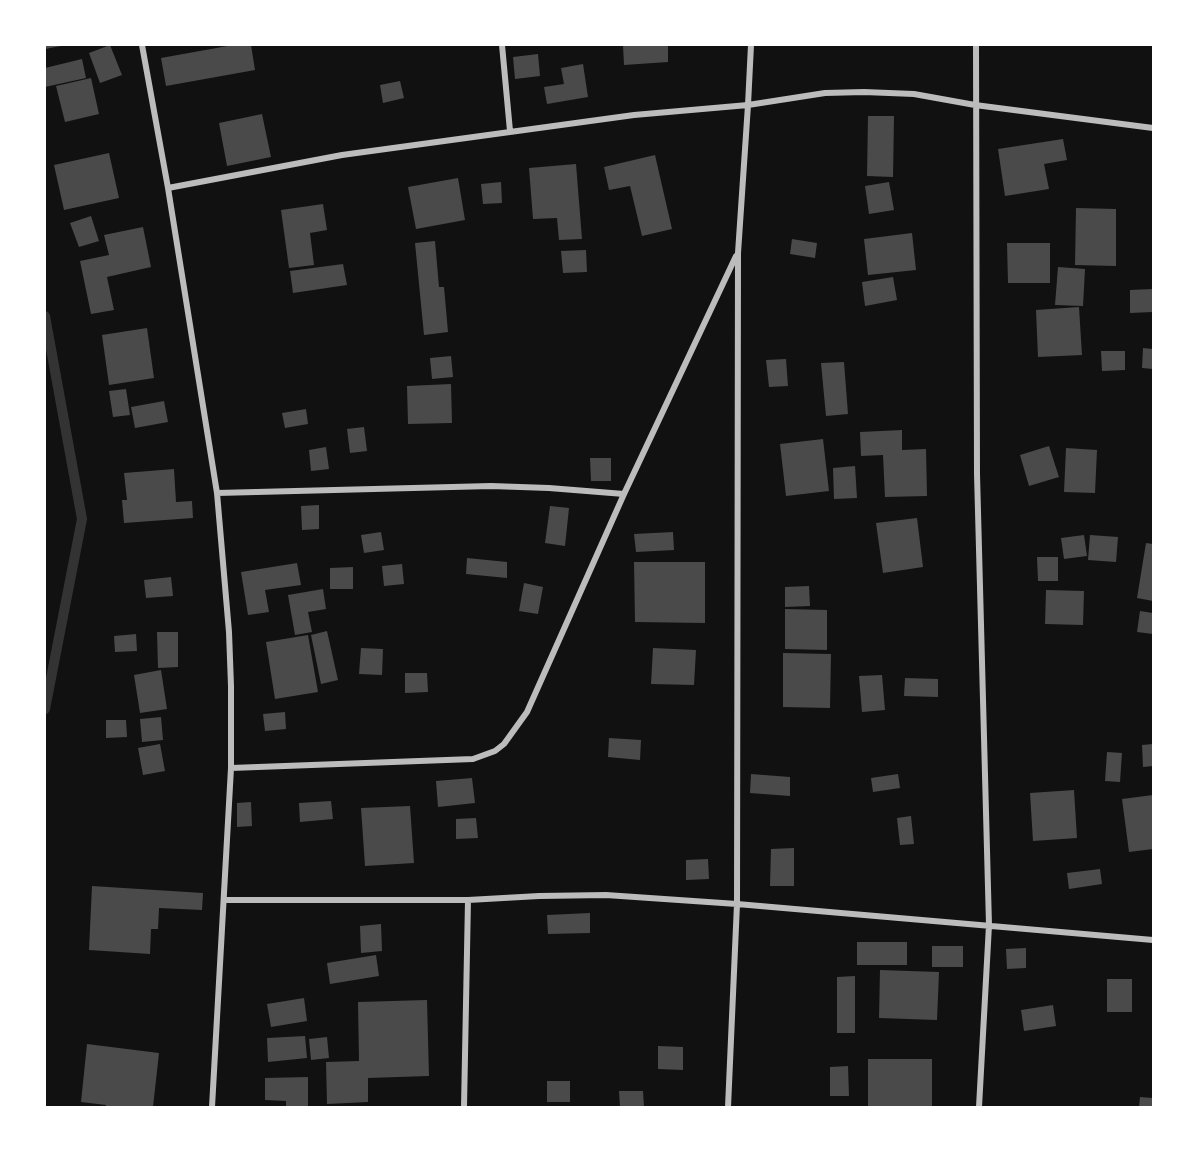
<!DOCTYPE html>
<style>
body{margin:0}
#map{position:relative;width:1198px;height:1152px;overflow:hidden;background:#111;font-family:Lato,sans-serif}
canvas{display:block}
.frame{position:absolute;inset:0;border:46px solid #fff;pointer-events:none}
</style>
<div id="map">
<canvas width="1198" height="1152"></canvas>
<div class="frame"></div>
</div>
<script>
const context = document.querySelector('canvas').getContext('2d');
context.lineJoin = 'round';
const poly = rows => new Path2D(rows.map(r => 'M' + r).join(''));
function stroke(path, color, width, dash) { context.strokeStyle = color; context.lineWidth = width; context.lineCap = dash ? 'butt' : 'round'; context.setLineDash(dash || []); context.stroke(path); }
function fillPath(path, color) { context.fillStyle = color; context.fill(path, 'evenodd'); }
const stream = poly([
 [45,316,82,519,45,709]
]);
const building = poly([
 [45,45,61,45,61,46,45,49],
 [110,45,122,75,100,83,89,53],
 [233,45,251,45,255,70,166,86,161,58],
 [623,45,668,45,668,62,624,65],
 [538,54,540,76,515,79,513,57],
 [82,59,86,78,45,87,45,68],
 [583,64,588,97,547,104,544,87,564,84,561,68],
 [91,78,99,114,65,122,56,86],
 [400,81,404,98,383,103,380,85],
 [262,114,271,157,227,166,219,123],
 [868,116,894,116,893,177,867,176],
 [1063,139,1067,160,1044,164,1049,189,1005,196,998,149],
 [109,153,119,198,64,210,54,165],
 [655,155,672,229,642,236,630,186,609,190,604,167],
 [576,164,582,239,559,240,557,218,533,219,529,168],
 [458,178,465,220,416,229,408,187],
 [501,182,502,203,483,204,481,184],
 [889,182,894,210,869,214,865,186],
 [323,204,327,230,310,233,314,265,289,268,281,210],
 [1076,208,1116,209,1116,266,1075,265],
 [91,216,99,241,79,247,70,223],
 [143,227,151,267,107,277,114,310,91,314,80,261,109,255,104,235],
 [912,233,916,270,868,275,864,239],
 [792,239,817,243,815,258,790,254],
 [435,241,439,287,444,287,448,332,424,335,415,243],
 [1007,243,1050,243,1050,283,1008,283],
 [586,250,587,272,563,273,561,251],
 [343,264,347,285,293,293,290,271],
 [1058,267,1085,269,1083,306,1055,305],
 [893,277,897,300,865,306,862,282],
 [1153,289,1153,312,1130,313,1130,290],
 [1079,307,1082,355,1038,357,1036,310],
 [147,328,154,378,109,385,102,335],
 [1143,348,1153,349,1153,369,1142,368],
 [1101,351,1125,351,1125,370,1102,371],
 [451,356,453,377,432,379,430,358],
 [786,359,788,386,769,387,766,360],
 [844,362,848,414,826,416,821,363],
 [451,384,452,423,408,424,407,386],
 [126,389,130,415,113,417,109,391],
 [164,401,168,422,135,428,131,407],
 [306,409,308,424,285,428,282,413],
 [364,427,367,451,350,453,347,429],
 [902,430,902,450,926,449,927,496,885,497,883,455,861,456,860,432],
 [823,439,829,491,786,496,780,444],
 [1049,446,1059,477,1029,486,1020,455],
 [326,447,329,469,311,471,309,450],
 [1066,448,1097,450,1095,493,1064,492],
 [590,458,611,458,611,481,591,481],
 [855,466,857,498,834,499,833,468],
 [174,469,176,502,192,501,193,518,124,523,122,500,127,500,124,473],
 [319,505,319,529,302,530,301,506],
 [550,506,569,508,565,546,545,543],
 [917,518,923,567,883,573,876,523],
 [381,532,384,550,364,553,361,535],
 [673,532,674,550,636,552,634,534],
 [1084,535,1087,556,1064,559,1061,538],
 [1090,535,1118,537,1116,562,1088,560],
 [1146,543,1153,544,1153,601,1137,598],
 [1037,557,1058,557,1058,581,1038,581],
 [467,558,507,562,507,578,466,574],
 [634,562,705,562,705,623,635,622],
 [297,563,301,585,265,590,269,612,248,615,241,572],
 [402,564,404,584,384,586,382,566],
 [353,567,353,589,330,589,330,568],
 [171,577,173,596,146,598,144,580],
 [524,583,543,587,538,614,519,611],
 [809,586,810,606,785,607,785,587],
 [323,589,326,609,308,612,312,632,295,635,288,595],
 [1046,590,1084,591,1083,625,1045,624],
 [785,609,827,610,827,650,785,649],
 [1140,611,1153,613,1153,634,1137,632],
 [327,631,338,680,321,684,311,635],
 [157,632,178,632,178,667,158,668],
 [136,634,137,651,115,652,114,636],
 [308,635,318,692,275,699,266,642],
 [361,648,383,649,382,675,359,674],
 [653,648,696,650,694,685,651,684],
 [783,653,831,654,830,708,783,707],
 [161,670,167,709,140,713,134,675],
 [405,673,427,673,428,692,405,693],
 [882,675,885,710,862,712,859,676],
 [905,678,938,679,938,697,904,696],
 [285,712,286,729,265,731,263,714],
 [161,717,163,740,142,742,140,719],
 [106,720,126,720,127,737,106,738],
 [609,738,641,740,640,760,608,757],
 [160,744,165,771,143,775,138,748],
 [1153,744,1153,766,1143,767,1142,745],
 [1107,752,1122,753,1120,782,1105,781],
 [751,774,790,777,790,796,750,793],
 [898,774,900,788,873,792,871,778],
 [472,778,475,803,438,807,436,781],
 [1074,790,1077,838,1033,841,1030,793],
 [1153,795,1153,849,1129,852,1122,799],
 [331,801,333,819,300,822,299,803],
 [251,802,252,826,237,827,237,803],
 [410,806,414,863,365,866,361,808],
 [911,816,914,844,900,845,897,818],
 [476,818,478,838,456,839,456,819],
 [794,848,794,886,770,886,771,849],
 [708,859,709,879,686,880,686,860],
 [1100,869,1102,884,1069,889,1067,873],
 [92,886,203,893,202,910,159,908,158,929,151,929,150,954,89,950],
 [590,913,590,933,548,934,547,915],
 [381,924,382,951,361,953,360,926],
 [857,942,907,942,907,965,857,965],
 [932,946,963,946,963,967,932,967],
 [1026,948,1026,968,1007,969,1006,949],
 [376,955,379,976,330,984,327,963],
 [880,970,939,972,937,1020,879,1018],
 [855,976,855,1033,837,1033,837,977],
 [1107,979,1132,979,1132,1012,1107,1012],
 [304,998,307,1021,271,1027,267,1004],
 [427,1000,429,1076,368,1078,368,1102,327,1104,326,1062,359,1061,358,1002],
 [1053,1005,1056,1026,1024,1031,1021,1010],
 [305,1036,307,1058,268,1062,267,1038],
 [327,1037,329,1058,311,1060,309,1039],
 [87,1044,159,1053,153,1107,106,1107,106,1105,81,1102],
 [658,1046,683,1047,683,1070,658,1069],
 [868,1059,932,1059,932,1107,868,1107],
 [848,1066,849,1096,830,1096,830,1067],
 [308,1077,308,1107,286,1107,286,1101,265,1100,265,1078],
 [547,1081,570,1081,570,1102,547,1102],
 [619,1091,643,1091,644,1107,620,1107],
 [1140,1097,1153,1098,1153,1107,1139,1107]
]);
const minor = poly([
 [142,45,168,188,217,493,229,632,231,686,231,768,212,1107],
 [502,45,510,131],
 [976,45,977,474,989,925,979,1107],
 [168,188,342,155,634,115,748,105,825,93,864,92,914,94,975,105,1153,128],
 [217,493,491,486,549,488,624,494],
 [231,768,473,759,495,751,504,744,527,712,624,494,736,256],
 [224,900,468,900,539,896,606,895,737,904,1153,940],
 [464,1107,468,900],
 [728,1107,737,904,738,253,748,105,751,45]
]);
stroke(stream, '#333', 10);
fillPath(building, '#4a4a4a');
stroke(minor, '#bcbcbc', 6);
</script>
